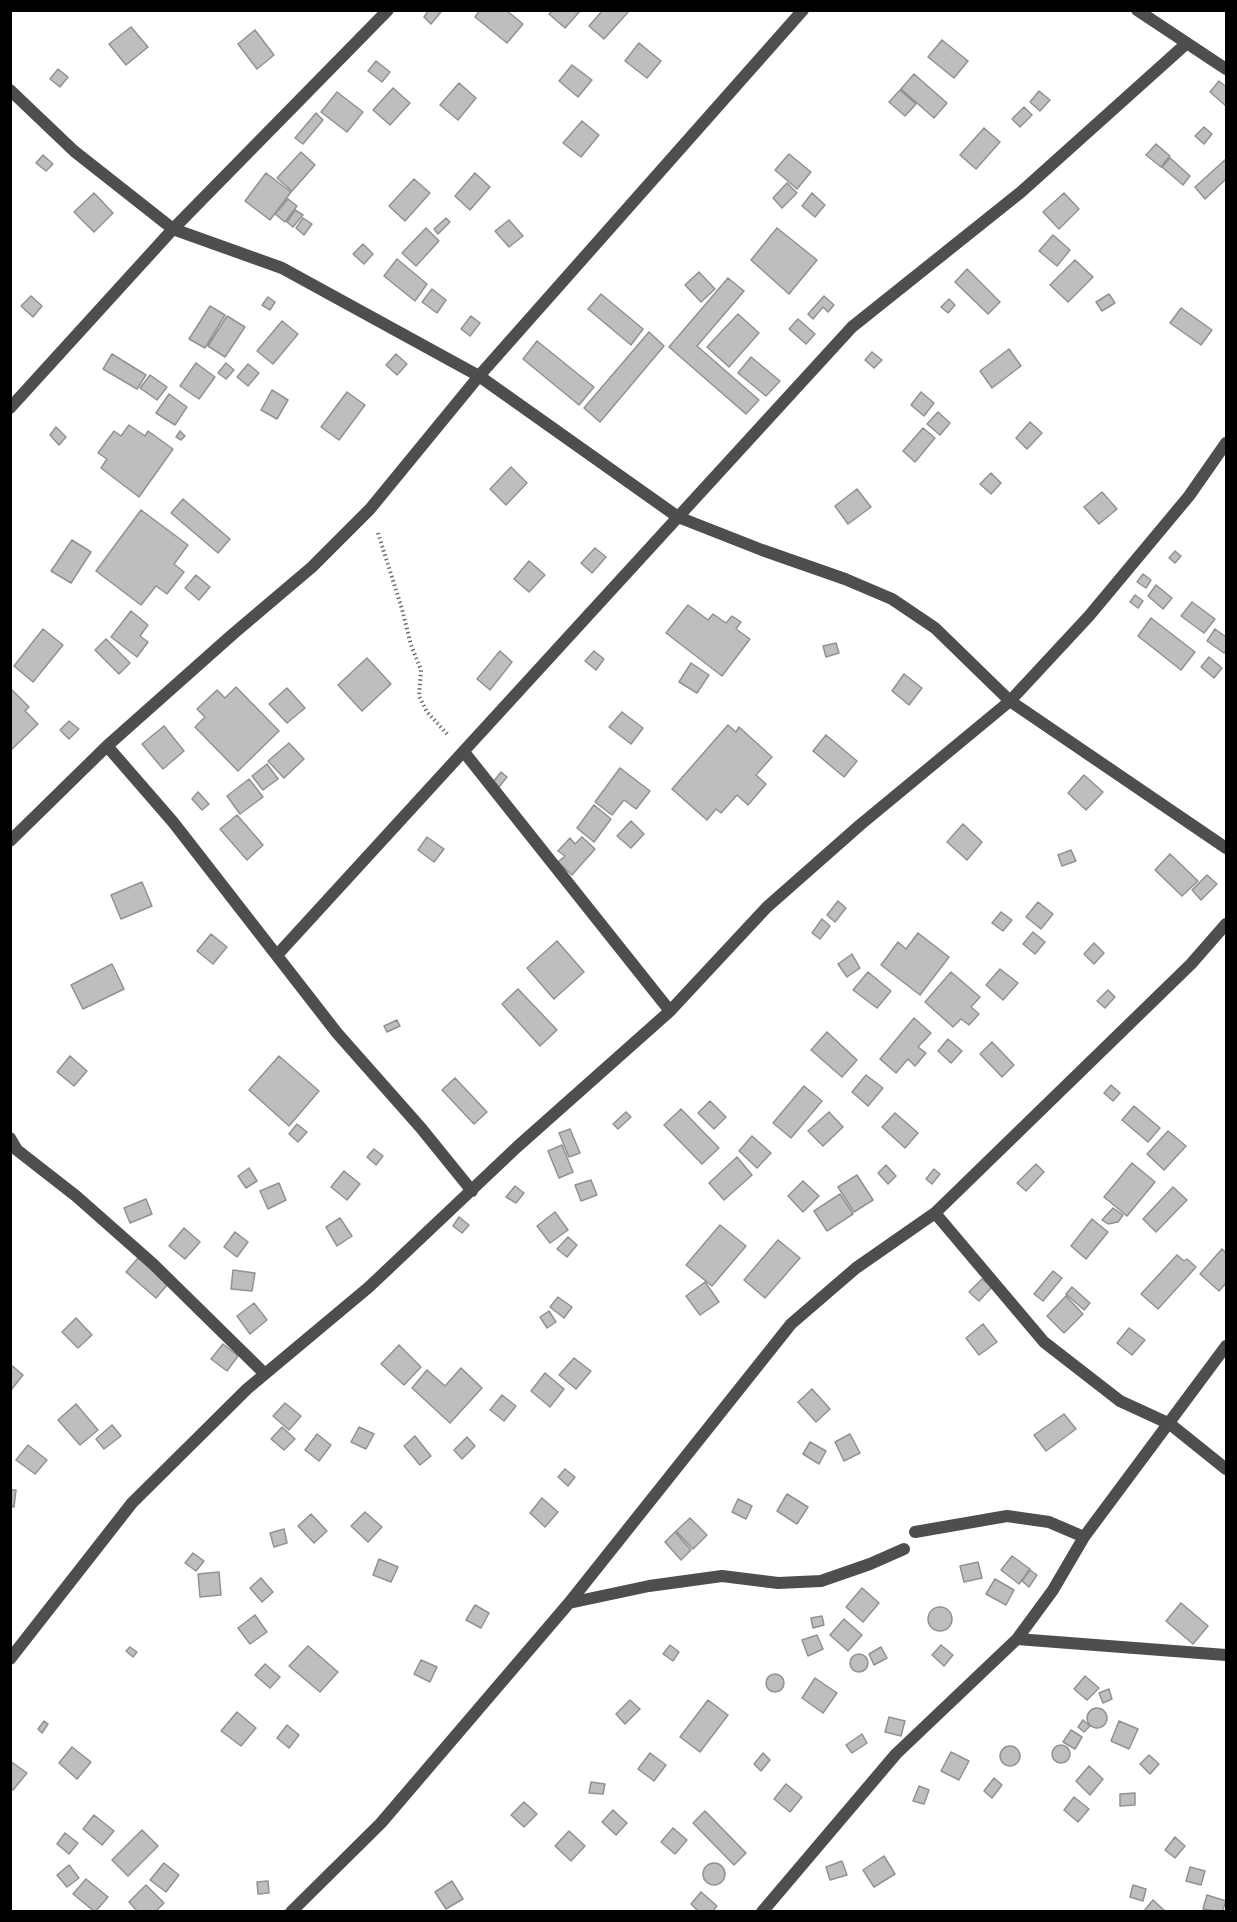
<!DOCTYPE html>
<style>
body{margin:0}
#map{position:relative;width:1237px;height:1922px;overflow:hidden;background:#fff;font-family:Quicksand,sans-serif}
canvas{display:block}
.frame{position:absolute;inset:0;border:12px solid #000;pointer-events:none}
</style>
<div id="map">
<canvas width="1237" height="1922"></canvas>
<div class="frame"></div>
</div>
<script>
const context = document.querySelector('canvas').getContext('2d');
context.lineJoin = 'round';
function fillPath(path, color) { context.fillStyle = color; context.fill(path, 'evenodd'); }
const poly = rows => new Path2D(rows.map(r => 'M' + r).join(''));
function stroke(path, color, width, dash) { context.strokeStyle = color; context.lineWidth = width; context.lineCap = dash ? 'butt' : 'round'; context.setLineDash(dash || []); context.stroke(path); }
const building = poly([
 [429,10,441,12,431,24,424,17,429,10],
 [480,10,506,10,523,24,507,43,475,17,480,10],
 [553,10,581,10,565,28,549,14,553,10],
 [603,10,629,11,604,39,589,26,603,10],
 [131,27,148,47,126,65,109,44,131,27],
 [255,30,274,55,257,69,238,44,255,30],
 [942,40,968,61,954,78,928,57,942,40],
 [639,43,661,61,647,78,625,61,639,43],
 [376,61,390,72,382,82,368,71,376,61],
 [572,65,592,80,578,97,559,81,572,65],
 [58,69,68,77,60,87,50,79,58,69],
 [914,74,947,103,934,118,901,89,914,74],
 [1219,81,1226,87,1226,106,1210,92,1219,81],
 [459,83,476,98,458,120,440,105,459,83],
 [393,88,410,103,390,125,373,110,393,88],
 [900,90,916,104,905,116,889,102,900,90],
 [1039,91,1050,100,1040,111,1030,102,1039,91],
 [337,92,363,112,347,132,321,112,337,92],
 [1024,107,1032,115,1020,127,1012,119,1024,107],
 [316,113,323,120,303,144,295,138,316,113],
 [582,121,599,135,581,157,563,143,582,121],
 [1204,127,1212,134,1204,144,1195,136,1204,127],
 [984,128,1000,142,976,169,960,155,984,128],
 [1156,144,1170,156,1161,167,1146,155,1156,144],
 [301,152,315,165,292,191,277,178,301,152],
 [789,154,811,172,797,189,775,170,789,154],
 [43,155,53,164,46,171,36,163,43,155],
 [1170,158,1190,176,1183,185,1162,167,1170,158],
 [1226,159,1226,179,1205,199,1195,187,1226,159],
 [266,173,291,192,270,220,245,201,266,173],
 [475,173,490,187,470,210,455,196,475,173],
 [414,179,430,193,405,221,389,206,414,179],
 [787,183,797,193,782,208,773,198,787,183],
 [94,193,113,213,94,232,74,212,94,193],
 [812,193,825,205,815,217,802,206,812,193],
 [1064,193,1079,209,1059,229,1043,212,1064,193],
 [288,199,297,206,285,222,275,214,288,199],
 [295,210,303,215,293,227,287,222,295,210],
 [303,218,312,224,304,235,296,228,303,218],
 [446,218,450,222,438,234,434,229,446,218],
 [509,220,523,236,509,247,495,231,509,220],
 [426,228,439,241,416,266,402,253,426,228],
 [777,228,817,260,789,294,751,260,777,228],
 [1053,235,1070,250,1057,266,1039,251,1053,235],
 [363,244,373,254,364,264,353,254,363,244],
 [397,259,427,284,415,301,384,276,397,259],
 [1075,260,1093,277,1068,302,1050,285,1075,260],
 [967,269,1000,302,988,314,955,282,967,269],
 [699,272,715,289,701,302,685,285,699,272],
 [728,278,744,291,697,346,759,400,746,414,669,347,728,278],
 [432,289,446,300,437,313,422,302,432,289],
 [601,294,643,329,631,345,588,309,601,294],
 [1109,294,1115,303,1102,311,1096,302,1109,294],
 [31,296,42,306,33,317,21,306,31,296],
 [824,296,834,305,828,312,823,307,813,319,808,314,824,296],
 [268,297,275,302,270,310,262,305,268,297],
 [949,299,955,305,948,313,941,307,949,299],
 [210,306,225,315,205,348,189,339,210,306],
 [1181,308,1212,330,1201,345,1170,323,1181,308],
 [738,314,759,333,729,367,707,347,738,314],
 [227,316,245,327,225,357,208,346,227,316],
 [471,316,480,323,470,336,461,329,471,316],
 [798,319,815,334,806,344,789,329,798,319],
 [282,321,298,334,273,364,257,351,282,321],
 [649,332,664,346,600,422,584,408,649,332],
 [537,341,594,387,579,405,523,359,537,341],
 [1009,349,1021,366,992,388,980,371,1009,349],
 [872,352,882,360,874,368,865,360,872,352],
 [112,354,146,375,137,389,103,369,112,354],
 [396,354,407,364,397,375,386,365,396,354],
 [751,357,780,381,766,396,738,373,751,357],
 [196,363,215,377,199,399,180,386,196,363],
 [226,363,234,370,226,379,218,373,226,363],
 [248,364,259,373,248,386,237,377,248,364],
 [150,375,167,387,157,400,140,388,150,375],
 [272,390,288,400,277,419,261,410,272,390],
 [347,392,365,405,339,440,321,427,347,392],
 [921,392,934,403,924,416,911,405,921,392],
 [169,394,187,407,175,425,156,413,169,394],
 [938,412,950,423,940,435,927,424,938,412],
 [1030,422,1042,433,1027,449,1016,438,1030,422],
 [129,425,145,436,148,431,173,449,139,497,101,468,107,459,98,453,114,431,121,436,129,425],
 [56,427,66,437,59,445,50,435,56,427],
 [923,428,935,438,915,462,903,451,923,428],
 [180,431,185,436,181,440,176,437,180,431],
 [511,467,527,483,506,505,490,489,511,467],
 [991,473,1001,483,991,494,980,484,991,473],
 [857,489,871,507,848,524,835,506,857,489],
 [1102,492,1117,509,1099,524,1084,507,1102,492],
 [183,499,230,539,218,553,171,513,183,499],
 [141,510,188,545,174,564,184,572,167,594,156,586,141,605,96,571,141,510],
 [72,540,91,552,71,583,51,571,72,540],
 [595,548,606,557,592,573,581,563,595,548],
 [1175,551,1181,556,1175,563,1169,558,1175,551],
 [529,561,545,575,529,592,514,579,529,561],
 [1143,574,1151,580,1146,588,1137,582,1143,574],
 [196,575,210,587,199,600,185,588,196,575],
 [1156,585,1172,598,1163,609,1148,596,1156,585],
 [1135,595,1143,601,1138,608,1130,602,1135,595],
 [1192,602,1215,619,1204,633,1181,616,1192,602],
 [688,605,708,620,713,614,726,623,732,616,741,622,736,629,750,639,722,676,666,633,688,605],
 [131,611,148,625,140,636,148,642,137,657,111,637,131,611],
 [1151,618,1195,652,1181,670,1138,636,1151,618],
 [43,629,63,645,33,682,14,666,43,629],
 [1215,629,1226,637,1226,651,1224,653,1207,641,1215,629],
 [106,639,130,663,119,674,95,650,106,639],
 [836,643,839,653,826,657,823,646,836,643],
 [500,651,512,662,490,690,477,679,500,651],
 [594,651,604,659,596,670,585,661,594,651],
 [1209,657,1222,668,1214,678,1201,667,1209,657],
 [367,658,391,684,362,711,338,685,367,658],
 [691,663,709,675,697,693,679,682,691,663],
 [904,674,922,688,909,705,892,691,904,674],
 [236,687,279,731,238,771,195,727,205,717,197,709,217,690,225,698,236,687],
 [10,688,29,707,25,711,38,724,12,749,10,747,10,688],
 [287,688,305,708,287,723,269,704,287,688],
 [622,712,643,728,631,744,609,727,622,712],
 [69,721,79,729,69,739,60,730,69,721],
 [728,725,736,732,739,727,772,757,756,775,766,784,748,805,737,795,721,813,716,809,707,820,672,789,728,725],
 [164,726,184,751,163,769,142,744,164,726],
 [826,735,857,761,844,777,813,751,826,735],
 [289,743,304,759,284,778,268,761,289,743],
 [267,764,278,779,263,790,252,776,267,764],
 [620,768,650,791,636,809,624,800,612,815,595,802,620,768],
 [501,772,507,777,495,792,489,787,501,772],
 [1084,775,1103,792,1086,810,1068,793,1084,775],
 [249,779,263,797,240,814,227,796,249,779],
 [198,792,209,804,202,810,192,799,198,792],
 [594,805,611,819,594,842,577,828,594,805],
 [237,815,263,845,247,860,220,829,237,815],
 [631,821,644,834,631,848,617,836,631,821],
 [963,824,982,842,967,860,947,842,963,824],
 [427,837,444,849,434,862,418,850,427,837],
 [582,837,595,849,572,875,558,862,565,856,558,851,570,838,575,844,582,837],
 [1071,850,1076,861,1062,866,1058,855,1071,850],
 [1170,854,1198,881,1182,896,1155,870,1170,854],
 [1207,875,1217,884,1201,900,1192,890,1207,875],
 [142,882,152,906,121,919,111,895,142,882],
 [838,901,846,908,835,922,827,915,838,901],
 [1038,902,1053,914,1041,929,1026,917,1038,902],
 [1001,912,1012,920,1003,931,992,923,1001,912],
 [822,919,830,926,820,939,812,933,822,919],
 [1033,932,1045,942,1035,954,1023,944,1033,932],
 [918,933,949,957,920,995,881,965,898,942,906,949,918,933],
 [211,934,227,947,213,964,197,951,211,934],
 [557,941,584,972,554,999,527,968,557,941],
 [1094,943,1104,953,1094,964,1084,954,1094,943],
 [852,954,860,968,847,977,838,964,852,954],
 [112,964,124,989,83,1009,71,985,112,964],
 [1000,969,1018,983,1003,1000,986,985,1000,969],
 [868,972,891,991,877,1008,853,990,868,972],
 [951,972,980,997,971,1007,979,1014,969,1025,961,1019,953,1027,925,1002,951,972],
 [518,989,557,1030,540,1046,502,1004,518,989],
 [1108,990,1115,997,1105,1008,1097,1001,1108,990],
 [914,1018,931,1033,918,1047,926,1053,915,1066,908,1059,896,1073,880,1059,914,1018],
 [397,1020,400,1026,387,1032,384,1026,397,1020],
 [827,1032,857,1060,842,1077,811,1050,827,1032],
 [948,1039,962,1051,951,1063,938,1051,948,1039],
 [992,1042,1014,1065,1002,1077,980,1054,992,1042],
 [70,1056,87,1071,74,1086,57,1072,70,1056],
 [279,1056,319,1091,289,1126,249,1090,279,1056],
 [866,1075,883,1088,868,1106,852,1092,866,1075],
 [455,1078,487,1112,474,1124,442,1090,455,1078],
 [1111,1085,1120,1093,1113,1101,1104,1093,1111,1085],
 [804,1086,822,1101,791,1138,773,1123,804,1086],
 [710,1101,726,1117,714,1129,698,1113,710,1101],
 [1134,1106,1160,1128,1148,1142,1122,1120,1134,1106],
 [681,1109,719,1148,702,1164,664,1125,681,1109],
 [626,1112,631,1117,618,1129,613,1124,626,1112],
 [829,1112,843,1127,823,1146,808,1131,829,1112],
 [895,1113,918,1133,905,1148,882,1127,895,1113],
 [297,1124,307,1132,298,1142,289,1134,297,1124],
 [570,1129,580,1153,569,1157,559,1133,570,1129],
 [1168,1131,1186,1146,1164,1170,1147,1154,1168,1131],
 [752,1136,771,1153,757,1168,739,1151,752,1136],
 [562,1145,573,1172,559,1178,548,1151,562,1145],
 [374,1149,383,1156,376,1165,367,1157,374,1149],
 [737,1157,752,1175,724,1200,709,1183,737,1157],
 [1132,1163,1155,1182,1127,1216,1104,1197,1132,1163],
 [1036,1164,1044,1172,1026,1191,1017,1183,1036,1164],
 [886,1165,896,1176,888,1184,878,1173,886,1165],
 [249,1168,257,1181,246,1188,238,1176,249,1168],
 [934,1169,940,1174,932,1184,926,1179,934,1169],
 [344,1171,360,1184,347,1200,331,1187,344,1171],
 [857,1175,873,1200,854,1212,838,1187,857,1175],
 [591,1180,597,1195,581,1201,575,1185,591,1180],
 [803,1181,819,1196,803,1212,788,1196,803,1181],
 [279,1183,286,1200,268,1209,260,1191,279,1183],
 [515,1186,524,1193,516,1203,506,1197,515,1186],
 [1173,1187,1187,1200,1156,1232,1143,1219,1173,1187],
 [840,1194,853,1214,827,1231,814,1211,840,1194],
 [146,1199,152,1214,130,1223,124,1208,146,1199],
 [1113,1208,1123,1215,1118,1222,1108,1224,1102,1220,1113,1208],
 [555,1212,568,1230,550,1243,537,1226,555,1212],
 [459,1217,469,1225,462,1233,453,1226,459,1217],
 [340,1218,352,1236,337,1246,326,1227,340,1218],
 [1092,1219,1108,1232,1086,1259,1071,1246,1092,1219],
 [720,1225,746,1246,712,1286,686,1265,720,1225],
 [184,1228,200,1242,185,1259,169,1246,184,1228],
 [235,1232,248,1242,237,1257,224,1247,235,1232],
 [568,1237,577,1245,567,1257,557,1249,568,1237],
 [778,1240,800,1258,765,1298,744,1280,778,1240],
 [1222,1249,1226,1253,1226,1283,1219,1291,1200,1274,1222,1249],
 [1177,1255,1184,1261,1187,1259,1196,1267,1158,1309,1141,1294,1177,1255],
 [139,1257,168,1284,156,1298,126,1272,139,1257],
 [233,1270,255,1273,252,1291,231,1289,233,1270],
 [1053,1271,1062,1278,1043,1301,1034,1294,1053,1271],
 [982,1279,992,1287,979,1301,969,1292,982,1279],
 [705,1282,719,1302,700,1315,686,1296,705,1282],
 [1072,1287,1090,1303,1084,1310,1066,1294,1072,1287],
 [1066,1296,1083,1314,1064,1333,1047,1316,1066,1296],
 [558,1297,572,1307,564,1318,550,1307,558,1297],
 [254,1303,267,1320,250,1334,237,1316,254,1303],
 [549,1311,556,1322,547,1328,540,1317,549,1311],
 [76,1318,92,1335,78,1348,62,1332,76,1318],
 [983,1324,997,1342,979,1355,966,1338,983,1324],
 [1129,1328,1145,1340,1132,1355,1117,1343,1129,1328],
 [223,1344,238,1356,227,1371,211,1359,223,1344],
 [399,1345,421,1367,404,1385,381,1364,399,1345],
 [574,1358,591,1371,576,1389,559,1375,574,1358],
 [10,1364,23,1375,11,1390,10,1390,10,1364],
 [461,1368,482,1388,450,1423,412,1388,427,1370,445,1386,461,1368],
 [545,1373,564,1389,550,1407,531,1391,545,1373],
 [812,1389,830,1409,816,1422,798,1402,812,1389],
 [502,1395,516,1406,504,1421,490,1410,502,1395],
 [285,1403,301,1416,289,1430,273,1416,285,1403],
 [76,1404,98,1430,80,1445,58,1420,76,1404],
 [1064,1414,1076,1429,1046,1451,1034,1435,1064,1414],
 [112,1425,121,1436,104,1449,96,1439,112,1425],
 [282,1427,295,1439,284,1450,271,1439,282,1427],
 [359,1427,374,1434,366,1449,351,1442,359,1427],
 [317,1434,331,1445,319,1461,305,1450,317,1434],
 [850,1434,860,1453,844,1461,835,1442,850,1434],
 [415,1436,431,1456,420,1465,404,1446,415,1436],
 [467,1437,475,1446,462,1459,454,1450,467,1437],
 [810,1442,826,1451,819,1464,803,1454,810,1442],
 [28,1445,47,1460,35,1474,16,1460,28,1445],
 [565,1469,575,1477,568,1486,558,1477,565,1469],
 [10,1490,16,1490,14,1507,10,1506,10,1490],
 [787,1494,808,1507,797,1524,777,1511,787,1494],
 [542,1498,558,1512,545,1527,530,1513,542,1498],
 [738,1499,752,1506,746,1519,732,1512,738,1499],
 [365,1512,382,1527,368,1542,351,1526,365,1512],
 [311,1514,327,1531,314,1543,298,1526,311,1514],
 [690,1518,707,1535,693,1549,676,1531,690,1518],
 [284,1529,287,1543,274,1547,270,1533,284,1529],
 [675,1532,691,1550,681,1560,665,1542,675,1532],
 [193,1553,204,1561,196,1571,185,1563,193,1553],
 [1012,1556,1030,1569,1019,1584,1001,1570,1012,1556],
 [379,1559,398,1567,391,1582,373,1575,379,1559],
 [978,1562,982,1578,964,1582,960,1566,978,1562],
 [1030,1570,1037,1575,1029,1587,1022,1581,1030,1570],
 [219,1572,221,1595,200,1597,198,1574,219,1572],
 [261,1578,273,1592,262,1602,250,1588,261,1578],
 [995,1579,1014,1590,1006,1605,986,1594,995,1579],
 [862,1588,879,1603,863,1622,846,1607,862,1588],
 [1181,1603,1208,1626,1193,1644,1166,1621,1181,1603],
 [475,1605,489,1613,481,1628,466,1620,475,1605],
 '928 1619a12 12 0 1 1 24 0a12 12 0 1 1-24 0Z',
 [255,1615,267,1632,250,1644,238,1628,255,1615],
 [822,1616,824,1625,813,1628,811,1618,822,1616],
 [844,1619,862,1635,848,1651,830,1635,844,1619],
 [817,1635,823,1649,808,1656,802,1640,817,1635],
 [670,1645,679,1652,673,1661,663,1654,670,1645],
 [941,1645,953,1655,944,1666,932,1655,941,1645],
 [308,1646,338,1672,320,1692,289,1666,308,1646],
 [130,1647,137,1652,133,1657,126,1651,130,1647],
 [881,1647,887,1658,874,1665,869,1654,881,1647],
 '850 1663a9 9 0 1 1 18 0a9 9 0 1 1-18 0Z',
 [421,1660,437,1667,430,1682,414,1674,421,1660],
 [265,1664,280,1677,270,1688,255,1675,265,1664],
 '766 1683a9 9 0 1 1 18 0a9 9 0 1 1-18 0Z',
 [1085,1676,1099,1688,1087,1700,1074,1689,1085,1676],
 [815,1678,837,1693,823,1713,802,1698,815,1678],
 [1109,1689,1112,1699,1103,1703,1099,1693,1109,1689],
 [630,1700,640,1709,625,1724,616,1714,630,1700],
 [708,1700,728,1715,700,1752,680,1737,708,1700],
 '1087 1718a10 10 0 1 1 20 0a10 10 0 1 1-20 0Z',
 [237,1712,256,1728,241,1746,221,1731,237,1712],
 [889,1717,905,1721,901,1736,885,1732,889,1717],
 [1083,1720,1090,1726,1084,1732,1078,1727,1083,1720],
 [44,1721,48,1724,42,1733,38,1729,44,1721],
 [1119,1721,1138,1729,1129,1749,1111,1741,1119,1721],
 [287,1725,299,1735,289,1748,277,1738,287,1725],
 [1071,1730,1082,1737,1075,1749,1063,1742,1071,1730],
 [862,1734,867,1743,852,1753,846,1745,862,1734],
 '1052 1754a9 9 0 1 1 18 0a9 9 0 1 1-18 0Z',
 '1000 1756a10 10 0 1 1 20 0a10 10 0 1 1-20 0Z',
 [72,1747,91,1762,77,1779,59,1763,72,1747],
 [951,1752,969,1761,959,1780,941,1771,951,1752],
 [650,1753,666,1765,654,1781,638,1769,650,1753],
 [763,1753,770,1760,761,1771,754,1764,763,1753],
 [1149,1755,1159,1764,1150,1774,1140,1764,1149,1755],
 [10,1761,27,1773,13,1790,10,1788,10,1761],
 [1089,1766,1103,1779,1090,1795,1076,1781,1089,1766],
 [994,1778,1002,1785,992,1798,984,1791,994,1778],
 [591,1782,605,1784,603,1794,589,1793,591,1782],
 [786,1784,802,1797,790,1812,774,1799,786,1784],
 [919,1786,929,1790,924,1804,913,1801,919,1786],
 [1135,1793,1135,1805,1120,1806,1120,1794,1135,1793],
 [1074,1797,1089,1809,1078,1822,1064,1810,1074,1797],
 [524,1802,537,1814,524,1827,511,1815,524,1802],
 [613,1810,627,1823,616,1835,602,1822,613,1810],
 [705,1811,746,1853,734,1865,693,1823,705,1811],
 [94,1815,114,1831,102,1845,83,1829,94,1815],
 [673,1828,687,1840,675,1854,661,1842,673,1828],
 [142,1830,158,1846,128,1876,112,1860,142,1830],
 [569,1831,585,1846,571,1861,555,1846,569,1831],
 [65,1833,78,1843,69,1854,57,1844,65,1833],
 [1175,1837,1185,1846,1175,1858,1165,1850,1175,1837],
 [884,1856,895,1874,874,1887,863,1870,884,1856],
 [842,1861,847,1875,830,1880,826,1867,842,1861],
 [164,1863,179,1875,166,1892,150,1880,164,1863],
 '703 1874a11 11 0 1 1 22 0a11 11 0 1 1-22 0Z',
 [69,1865,79,1878,67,1887,57,1875,69,1865],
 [1190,1867,1205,1871,1201,1885,1186,1881,1190,1867],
 [86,1879,108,1897,95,1912,73,1894,86,1879],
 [268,1881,269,1893,258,1894,257,1882,268,1881],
 [452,1881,463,1899,446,1909,435,1892,452,1881],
 [146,1885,164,1903,155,1912,138,1912,129,1902,146,1885],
 [1133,1885,1146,1889,1143,1901,1130,1897,1133,1885],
 [701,1892,717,1906,712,1912,699,1912,691,1904,701,1892],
 [1207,1895,1226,1901,1222,1912,1203,1909,1207,1895],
 [1153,1900,1166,1912,1143,1912,1153,1900]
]);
const path = poly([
 [378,533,402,609,411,645,421,670,419,696,427,712,449,736]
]);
const minor = poly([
 [1137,10,1226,69],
 [10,90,74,151,173,229,282,268,479,376,678,517,762,550,845,579,892,599,935,628,1010,701,1226,848],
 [10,408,173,229,388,10],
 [107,746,173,822,337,1033,421,1128,472,1191],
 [464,752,670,1011],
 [10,841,107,746,233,634,312,567,370,509,479,376,803,10],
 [278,954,852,327,1021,192,1187,43],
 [10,1138,17,1150,76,1196,153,1264,265,1374],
 [935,1213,1044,1342,1120,1401,1170,1424,1226,1469],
 [915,1532,1007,1516,1049,1522,1084,1537],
 [569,1603,649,1586,722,1576,778,1583,821,1581,870,1564,904,1549],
 [1017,1639,1226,1655],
 [10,1659,132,1503,247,1389,369,1287,517,1147,670,1011,767,907,860,825,1010,701,1089,616,1189,496,1226,443],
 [291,1912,381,1823,569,1603,791,1324,856,1268,935,1213,1191,964,1226,924],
 [762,1912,896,1754,1017,1639,1053,1590,1084,1537,1226,1346]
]);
fillPath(building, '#bebebe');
stroke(building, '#929292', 1.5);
stroke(path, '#707070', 4, [1.5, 3]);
stroke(minor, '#4e4e4e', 12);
</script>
